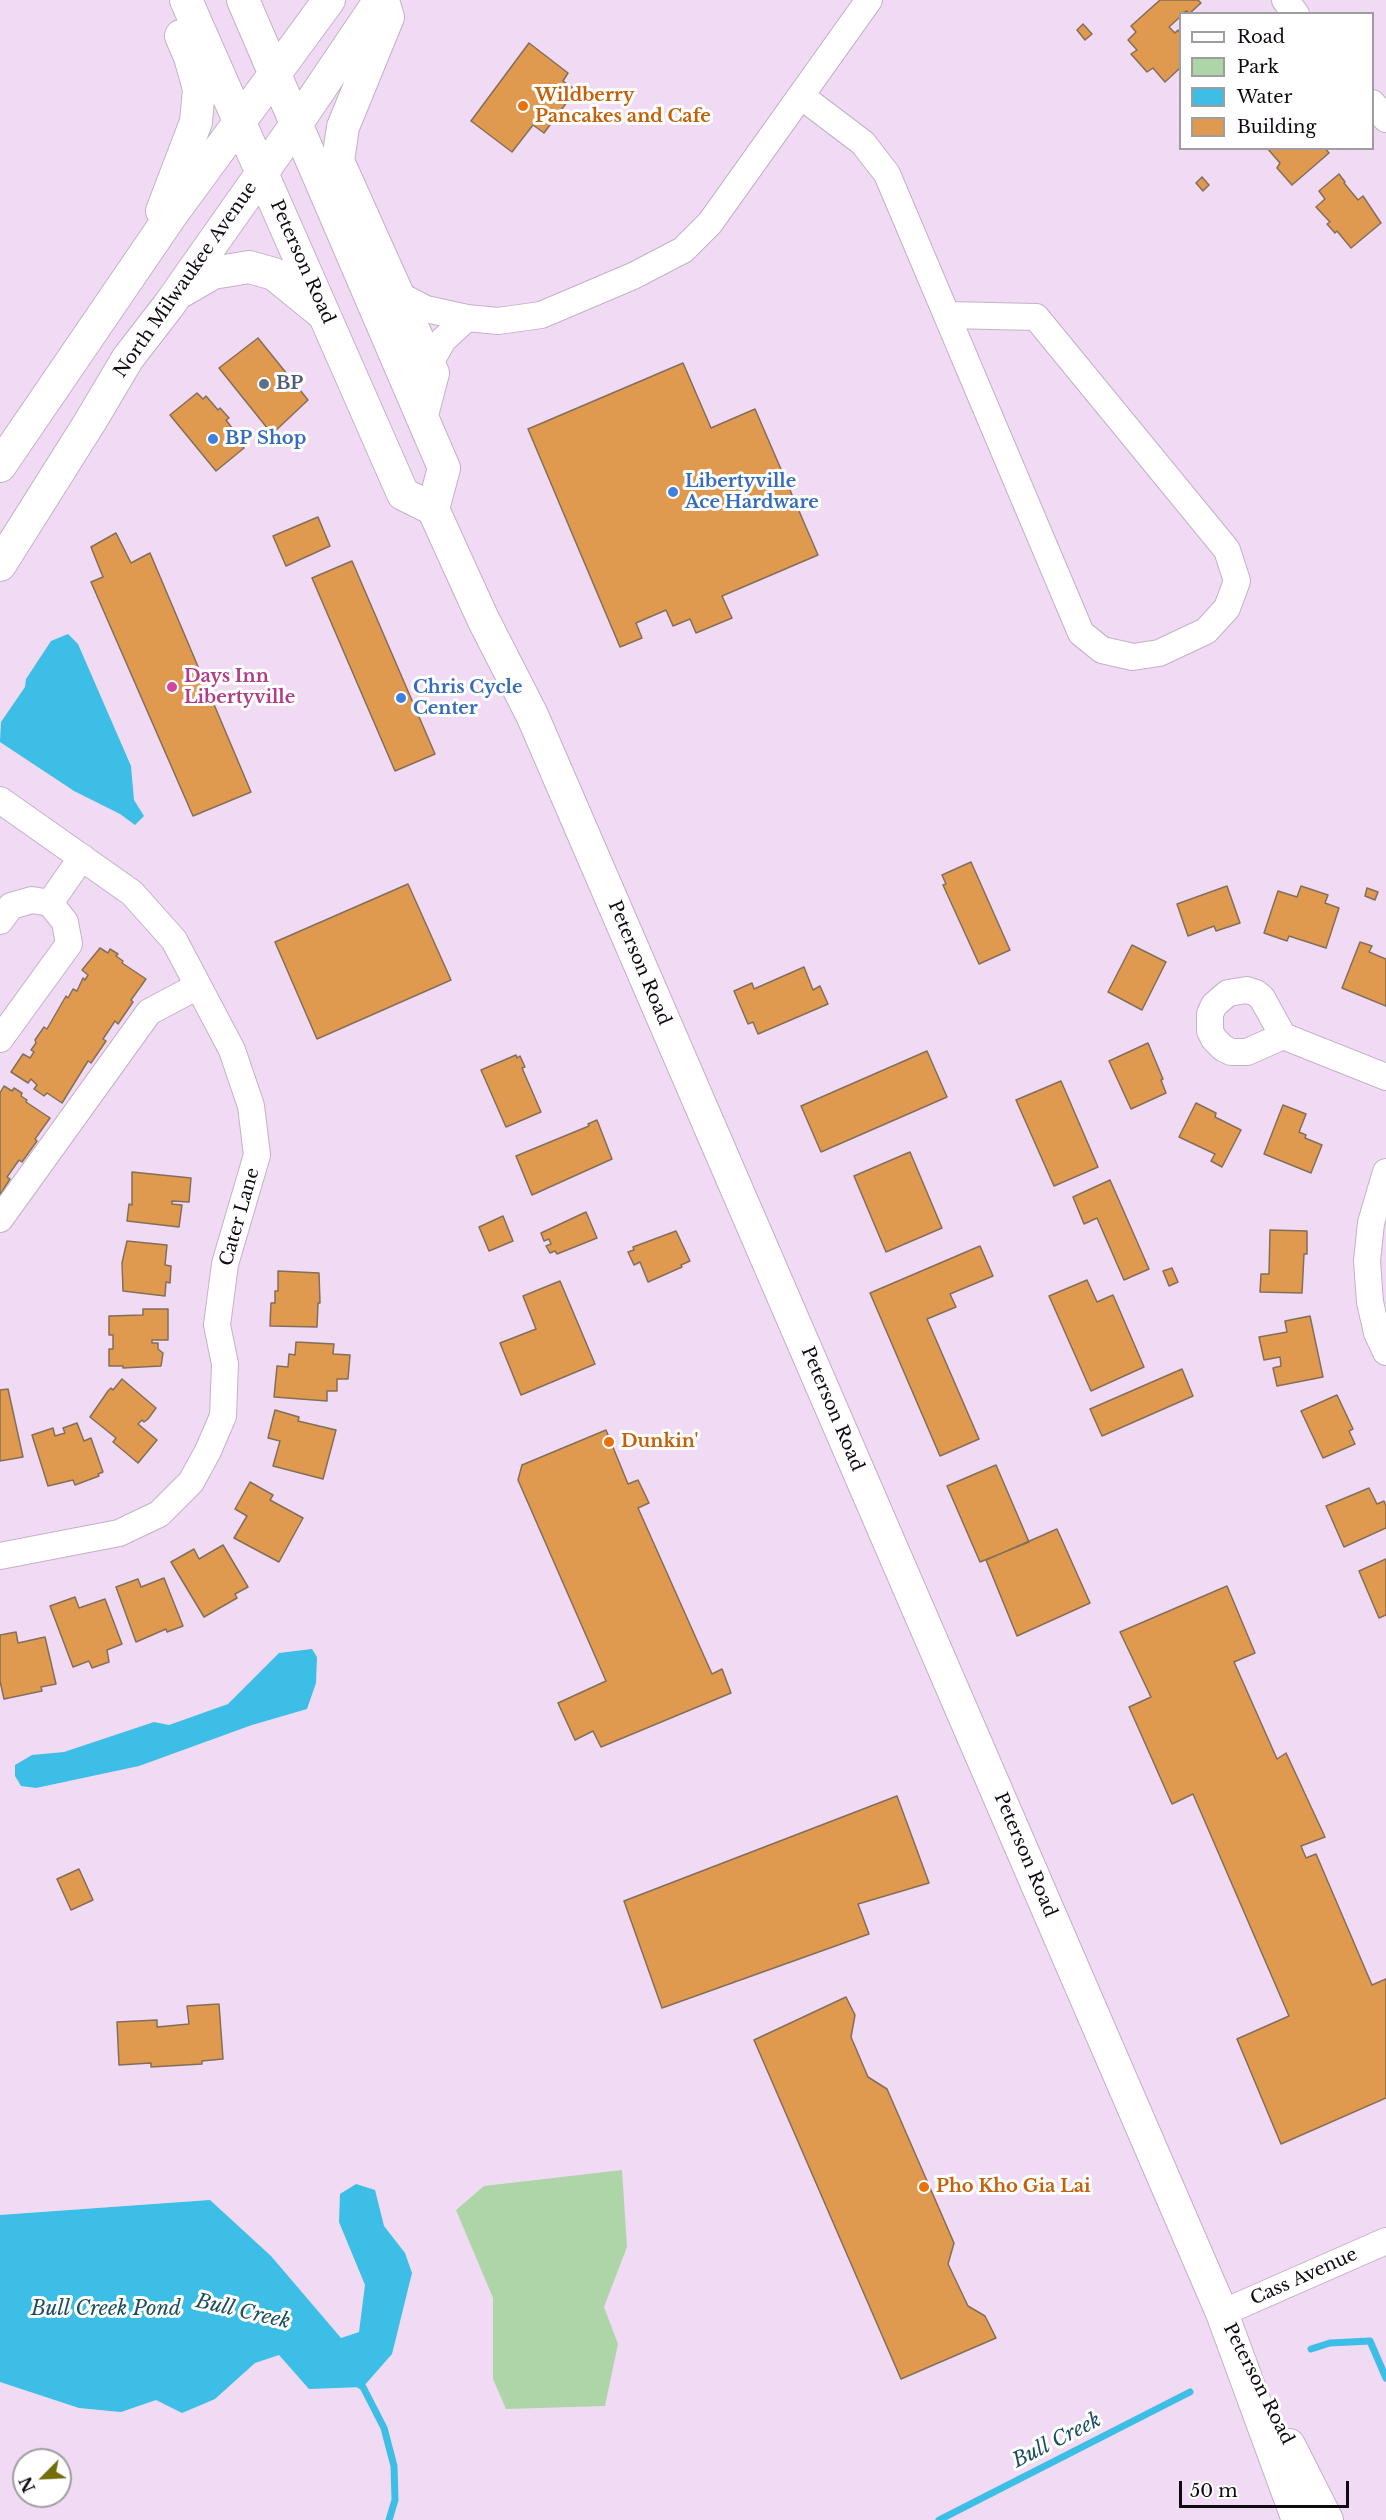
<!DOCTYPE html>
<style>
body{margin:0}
#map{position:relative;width:1386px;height:2520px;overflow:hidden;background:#f1dbf4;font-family:"Libre Baskerville",serif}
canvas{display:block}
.legend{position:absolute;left:1179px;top:12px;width:195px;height:138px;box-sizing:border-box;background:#fff;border:2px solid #a09da1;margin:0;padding:8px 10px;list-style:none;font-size:18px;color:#110a13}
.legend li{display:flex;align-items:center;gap:12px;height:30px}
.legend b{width:30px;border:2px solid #a09da1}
.north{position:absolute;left:12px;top:2448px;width:60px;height:60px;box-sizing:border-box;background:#fff;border:2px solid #a09da1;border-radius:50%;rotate:246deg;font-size:16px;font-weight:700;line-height:24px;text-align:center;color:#110a13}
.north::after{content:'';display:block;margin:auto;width:21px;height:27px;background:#736d0a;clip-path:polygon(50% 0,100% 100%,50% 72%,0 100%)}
.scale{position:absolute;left:1179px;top:2481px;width:170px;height:27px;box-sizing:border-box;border:3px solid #110a13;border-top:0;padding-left:8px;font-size:18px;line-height:21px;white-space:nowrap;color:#110a13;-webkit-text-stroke:4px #fff;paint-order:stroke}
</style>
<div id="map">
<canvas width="1386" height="2520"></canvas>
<ul class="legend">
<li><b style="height:8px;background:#fff"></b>Road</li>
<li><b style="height:16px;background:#aed5a8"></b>Park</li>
<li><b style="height:16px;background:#3cbee6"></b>Water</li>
<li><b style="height:16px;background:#df9a4f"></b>Building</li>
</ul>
<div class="north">N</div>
<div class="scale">50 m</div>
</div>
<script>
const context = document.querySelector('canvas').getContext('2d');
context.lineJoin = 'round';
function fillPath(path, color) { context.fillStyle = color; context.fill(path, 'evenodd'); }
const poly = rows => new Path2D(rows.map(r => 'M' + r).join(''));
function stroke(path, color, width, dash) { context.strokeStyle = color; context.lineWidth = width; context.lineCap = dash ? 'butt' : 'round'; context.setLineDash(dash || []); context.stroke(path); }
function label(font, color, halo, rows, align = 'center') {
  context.font = font + ' "Libre Baskerville",serif'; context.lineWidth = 6; context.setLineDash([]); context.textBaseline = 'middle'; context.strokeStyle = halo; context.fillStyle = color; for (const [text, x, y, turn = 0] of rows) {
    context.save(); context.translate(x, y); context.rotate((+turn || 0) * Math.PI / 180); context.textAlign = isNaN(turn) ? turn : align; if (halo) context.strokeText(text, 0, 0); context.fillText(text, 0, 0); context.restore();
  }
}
const green = poly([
 [622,2170,627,2247,604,2307,618,2344,605,2406,506,2409,493,2379,493,2298,456,2210,484,2186]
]);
const water = poly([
 [68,634,78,644,131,766,134,800,144,816,135,825,120,814,74,791,0,742,1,722,25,687,26,679,51,641],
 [312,1649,317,1657,316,1683,307,1709,252,1725,139,1766,36,1788,21,1786,15,1776,15,1765,32,1755,64,1752,154,1722,169,1725,228,1704,279,1653],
 [356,2184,375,2190,384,2226,405,2253,412,2273,392,2354,363,2387,309,2389,279,2355,255,2363,215,2399,182,2413,156,2400,121,2412,79,2408,0,2382,0,2215,210,2200,271,2256,341,2338,359,2332,365,2285,339,2222,340,2194]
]);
const stream = poly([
 [1311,2349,1330,2343,1370,2341,1386,2378],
 [357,2383,363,2387,384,2428,394,2466,395,2500,389,2520],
 [939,2520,1190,2392]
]);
const building = poly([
 [1160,0,1198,0,1201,3,1189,14,1187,11,1180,14,1180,17,1169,27,1175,33,1178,30,1180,33,1180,68,1165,82,1153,68,1147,72,1131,54,1137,50,1128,40,1136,32,1131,26,1160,0],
 [1083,24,1092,34,1085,40,1077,30,1083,24],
 [529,43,568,73,563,81,576,90,544,133,533,125,512,152,471,121,529,43],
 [1267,148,1325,148,1329,153,1292,185,1277,168,1280,163,1267,148],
 [1339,174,1345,182,1344,183,1358,200,1363,196,1381,223,1351,248,1337,231,1335,233,1327,224,1330,222,1316,207,1325,199,1319,191,1339,174],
 [1202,177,1209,185,1203,191,1196,183,1202,177],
 [258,338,308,400,272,434,219,368,258,338],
 [683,363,711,428,755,409,818,555,722,596,732,618,696,633,690,619,673,626,666,610,636,623,642,638,620,647,528,429,683,363],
 [197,393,203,399,206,396,218,410,220,408,229,418,226,420,232,428,230,431,244,448,216,471,170,415,197,393],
 [318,517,330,546,286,566,273,536,318,517],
 [116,533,131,563,150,553,251,792,193,816,91,582,103,577,91,547,116,533],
 [352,561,435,754,395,771,312,578,352,561],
 [971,862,1010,950,979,964,943,885,946,884,942,875,971,862],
 [408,884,451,980,317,1039,275,942,408,884],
 [1227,886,1240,923,1216,931,1214,926,1188,936,1177,904,1227,886],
 [1301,886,1328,895,1325,903,1339,908,1326,948,1289,936,1287,941,1264,933,1278,891,1297,897,1301,886],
 [1367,888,1378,892,1375,900,1365,896,1367,888],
 [1360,942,1372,946,1369,952,1386,959,1386,1006,1342,988,1360,942],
 [1132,945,1166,962,1142,1010,1108,992,1132,945],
 [100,948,108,953,110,949,118,954,116,956,123,961,122,963,146,979,131,1000,133,1002,118,1024,115,1021,103,1039,106,1041,91,1063,88,1061,62,1103,47,1093,44,1096,34,1089,37,1085,31,1079,28,1083,11,1072,23,1054,30,1058,34,1052,31,1050,36,1043,35,1040,44,1027,47,1029,66,996,68,998,73,989,77,991,83,978,85,980,88,975,82,970,100,948],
 [804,967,813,990,820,986,828,1004,758,1034,753,1022,748,1024,734,991,752,983,754,989,804,967],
 [1148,1043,1163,1079,1161,1080,1166,1093,1131,1109,1109,1061,1148,1043],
 [927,1051,947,1097,821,1152,801,1106,927,1051],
 [516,1055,517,1058,520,1056,525,1067,522,1068,541,1112,506,1127,481,1070,516,1055],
 [1061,1081,1098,1167,1054,1186,1016,1100,1061,1081],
 [4,1086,12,1091,14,1088,22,1093,21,1096,27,1100,26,1102,50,1118,35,1139,37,1141,22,1162,19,1160,7,1177,10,1179,0,1195,0,1093,4,1086],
 [1196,1103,1216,1113,1215,1117,1241,1130,1222,1167,1211,1161,1215,1154,1179,1137,1196,1103],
 [1283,1105,1306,1114,1299,1132,1306,1135,1305,1138,1322,1145,1311,1173,1264,1154,1283,1105],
 [597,1120,612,1159,532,1195,516,1156,589,1126,588,1124,597,1120],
 [910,1152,942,1228,886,1252,854,1176,910,1152],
 [132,1172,191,1178,189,1202,172,1201,172,1204,182,1205,179,1227,127,1221,129,1204,132,1205,132,1172],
 [1110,1180,1149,1269,1124,1280,1097,1218,1084,1224,1073,1197,1110,1180],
 [586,1212,597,1238,557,1254,555,1251,550,1253,546,1246,551,1244,549,1239,544,1241,541,1233,586,1212],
 [503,1216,513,1241,489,1251,479,1227,503,1216],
 [1270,1230,1307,1231,1307,1254,1304,1254,1302,1293,1260,1292,1261,1274,1269,1274,1270,1230],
 [676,1231,690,1261,681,1265,682,1267,648,1282,640,1262,634,1265,628,1252,634,1250,633,1247,676,1231],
 [127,1241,167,1245,165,1265,171,1266,170,1283,166,1282,165,1296,123,1291,122,1263,127,1241],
 [980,1246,993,1276,950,1294,956,1307,927,1319,979,1439,940,1456,870,1293,980,1246],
 [1172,1268,1178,1282,1169,1286,1163,1271,1172,1268],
 [278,1271,319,1273,320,1303,318,1303,317,1327,270,1326,271,1303,275,1303,275,1291,278,1291,278,1271],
 [1087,1280,1097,1302,1113,1295,1144,1367,1091,1391,1049,1296,1087,1280],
 [560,1281,595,1364,521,1395,500,1343,536,1329,523,1296,560,1281],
 [143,1309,168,1309,168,1340,152,1340,152,1343,158,1343,158,1349,163,1353,161,1366,123,1368,123,1366,109,1366,109,1349,113,1349,113,1335,109,1335,109,1316,143,1315,143,1309],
 [1310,1316,1323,1377,1277,1386,1273,1368,1281,1366,1280,1357,1264,1360,1259,1337,1287,1332,1285,1321,1310,1316],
 [296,1342,334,1344,333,1354,350,1355,348,1379,337,1379,337,1391,327,1391,327,1401,274,1397,277,1366,288,1367,289,1354,295,1355,296,1342],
 [1182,1369,1193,1396,1102,1436,1090,1409,1182,1369],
 [122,1379,156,1408,148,1419,144,1422,142,1420,138,1424,157,1440,138,1463,113,1442,116,1438,90,1417,108,1391,111,1388,113,1390,122,1379],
 [8,1389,23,1457,0,1461,0,1390,8,1389],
 [1337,1395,1353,1429,1349,1431,1355,1444,1323,1458,1301,1411,1337,1395],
 [275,1410,299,1417,298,1421,336,1430,323,1479,273,1466,280,1441,268,1438,275,1410],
 [77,1423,84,1441,91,1438,103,1472,98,1474,99,1476,75,1485,73,1480,48,1486,32,1435,53,1428,55,1436,65,1433,63,1428,77,1423],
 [606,1430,628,1484,638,1480,649,1503,638,1508,712,1674,722,1669,731,1693,601,1747,593,1731,575,1740,558,1703,606,1681,518,1480,522,1465,606,1430],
 [996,1465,1029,1542,980,1562,947,1486,996,1465],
 [250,1482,273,1495,270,1500,303,1518,279,1562,234,1538,247,1516,235,1509,250,1482],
 [1369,1488,1377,1504,1384,1501,1386,1506,1386,1528,1344,1547,1326,1506,1369,1488],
 [1057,1529,1090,1603,1017,1636,986,1560,1057,1529],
 [223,1545,248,1587,235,1594,237,1598,204,1617,171,1562,194,1549,199,1559,223,1545],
 [1386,1559,1386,1615,1379,1618,1359,1571,1386,1559],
 [164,1578,183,1626,167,1632,166,1629,136,1642,116,1587,138,1579,141,1587,164,1578],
 [1227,1586,1255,1653,1234,1662,1277,1759,1286,1753,1325,1837,1301,1846,1306,1858,1316,1854,1372,1985,1386,1979,1386,2098,1281,2144,1237,2039,1289,2016,1193,1794,1172,1804,1129,1707,1151,1697,1120,1632,1227,1586],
 [75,1597,79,1608,105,1599,122,1644,107,1650,109,1662,92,1668,89,1661,73,1667,50,1606,75,1597],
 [16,1632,18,1643,45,1637,56,1684,41,1687,42,1691,4,1699,0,1681,0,1635,16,1632],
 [897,1796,929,1883,858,1904,869,1934,662,2008,624,1901,897,1796],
 [79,1869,93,1900,71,1910,57,1879,79,1869],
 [846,1997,855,2015,851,2037,868,2077,887,2089,954,2243,948,2264,968,2306,985,2316,996,2338,901,2379,754,2040,846,1997],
 [219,2004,223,2059,202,2061,202,2064,151,2067,151,2063,119,2065,117,2022,157,2020,157,2027,189,2024,187,2006,219,2004]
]);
const minor = poly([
 [1285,0,1296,14],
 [801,96,863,143,887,174,1081,633,1102,650,1133,657,1159,653,1206,631,1227,608,1237,581,1227,550,1036,317,947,315],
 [1372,103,1386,119],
 [397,294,426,309,467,318,498,321,541,315,633,276,683,250,710,223,869,0],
 [429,365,443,340,467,318],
 [0,800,132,893,174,940,232,1050,251,1106,257,1155,225,1264,217,1325,225,1364,223,1416,208,1451,191,1482,159,1514,119,1533,0,1556],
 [50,903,82,857],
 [0,921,11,906,32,900,50,903,65,922,69,944,0,1039],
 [1283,1036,1247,1052,1231,1052,1223,1048,1214,1039,1210,1031,1210,1014,1214,1005,1228,993,1247,990,1256,993,1262,998,1283,1036,1386,1077],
 [1386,1172,1371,1223,1367,1261,1370,1302,1377,1333,1386,1352],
 [0,1219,149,1012,198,986],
 [1222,2313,1386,2241]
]);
const major = poly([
 [186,0,403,494,433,509,483,619,532,715,1222,2313,1298,2520],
 [243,0,444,468,433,509],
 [384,4,388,17,343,127,338,161,433,373,422,415],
 [162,211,196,122,199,89,190,57,181,36],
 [182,291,213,273,249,267,274,274,322,313],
 [0,466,172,214,329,0],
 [0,565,90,422,128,358,169,305,295,126,380,0],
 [1289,2445,1327,2520]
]);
const markers = [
 [523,106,6,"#e8710a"],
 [264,384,6,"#5c6f8a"],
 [213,439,6,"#3f7fe0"],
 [673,492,6,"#3f7fe0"],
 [172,687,6,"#d1479c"],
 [401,698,6,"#3f7fe0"],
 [609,1442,6,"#e8710a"],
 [924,2187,6,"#e8710a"]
];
const foodNames = [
 ["Wildberry",535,96],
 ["Pancakes and Cafe",535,117],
 ["Dunkin'",621,1442],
 ["Pho Kho Gia Lai",936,2187]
];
const streetNames = [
 ["Peterson Road",302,262,66],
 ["North Milwaukee Avenue",186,280,-55],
 ["Peterson Road",639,963,67],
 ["Cater Lane",240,1217,-74],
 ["Peterson Road",832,1409,67],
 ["Peterson Road",1025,1855,67],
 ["Cass Avenue",1304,2277,-24],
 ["Peterson Road",1258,2384,63]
];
const serviceNames = [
 ["BP",276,384]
];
const shopNames = [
 ["BP Shop",225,439],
 ["Libertyville",685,482],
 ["Ace Hardware",685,503],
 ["Chris Cycle",413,688],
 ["Center",413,709]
];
const hotelNames = [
 ["Days Inn",184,677],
 ["Libertyville",184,698]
];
const waterNames = [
 ["Bull Creek Pond",106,2309],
 ["Bull Creek",243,2312,13],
 ["Bull Creek",1057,2441,-27]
];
fillPath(green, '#aed5a8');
fillPath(water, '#3cbee6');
stroke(stream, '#3cbee6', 7);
fillPath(building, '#df9a4f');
stroke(building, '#846e5a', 1.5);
stroke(minor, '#c4b0c8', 28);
stroke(major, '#c4b0c8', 34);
stroke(minor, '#fff', 26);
stroke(major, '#fff', 32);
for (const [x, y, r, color] of markers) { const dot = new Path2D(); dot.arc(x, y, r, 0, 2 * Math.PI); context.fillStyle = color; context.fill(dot); stroke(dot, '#fff', 2); }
label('bold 18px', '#c56008', '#fff', foodNames, 'left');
label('18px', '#110a13', '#fff', streetNames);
label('bold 18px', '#4e5e75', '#fff', serviceNames, 'left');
label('bold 18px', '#366cbe', '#fff', shopNames, 'left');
label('bold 18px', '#b23c85', '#fff', hotelNames, 'left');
label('italic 20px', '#1a4e5f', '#fff', waterNames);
</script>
